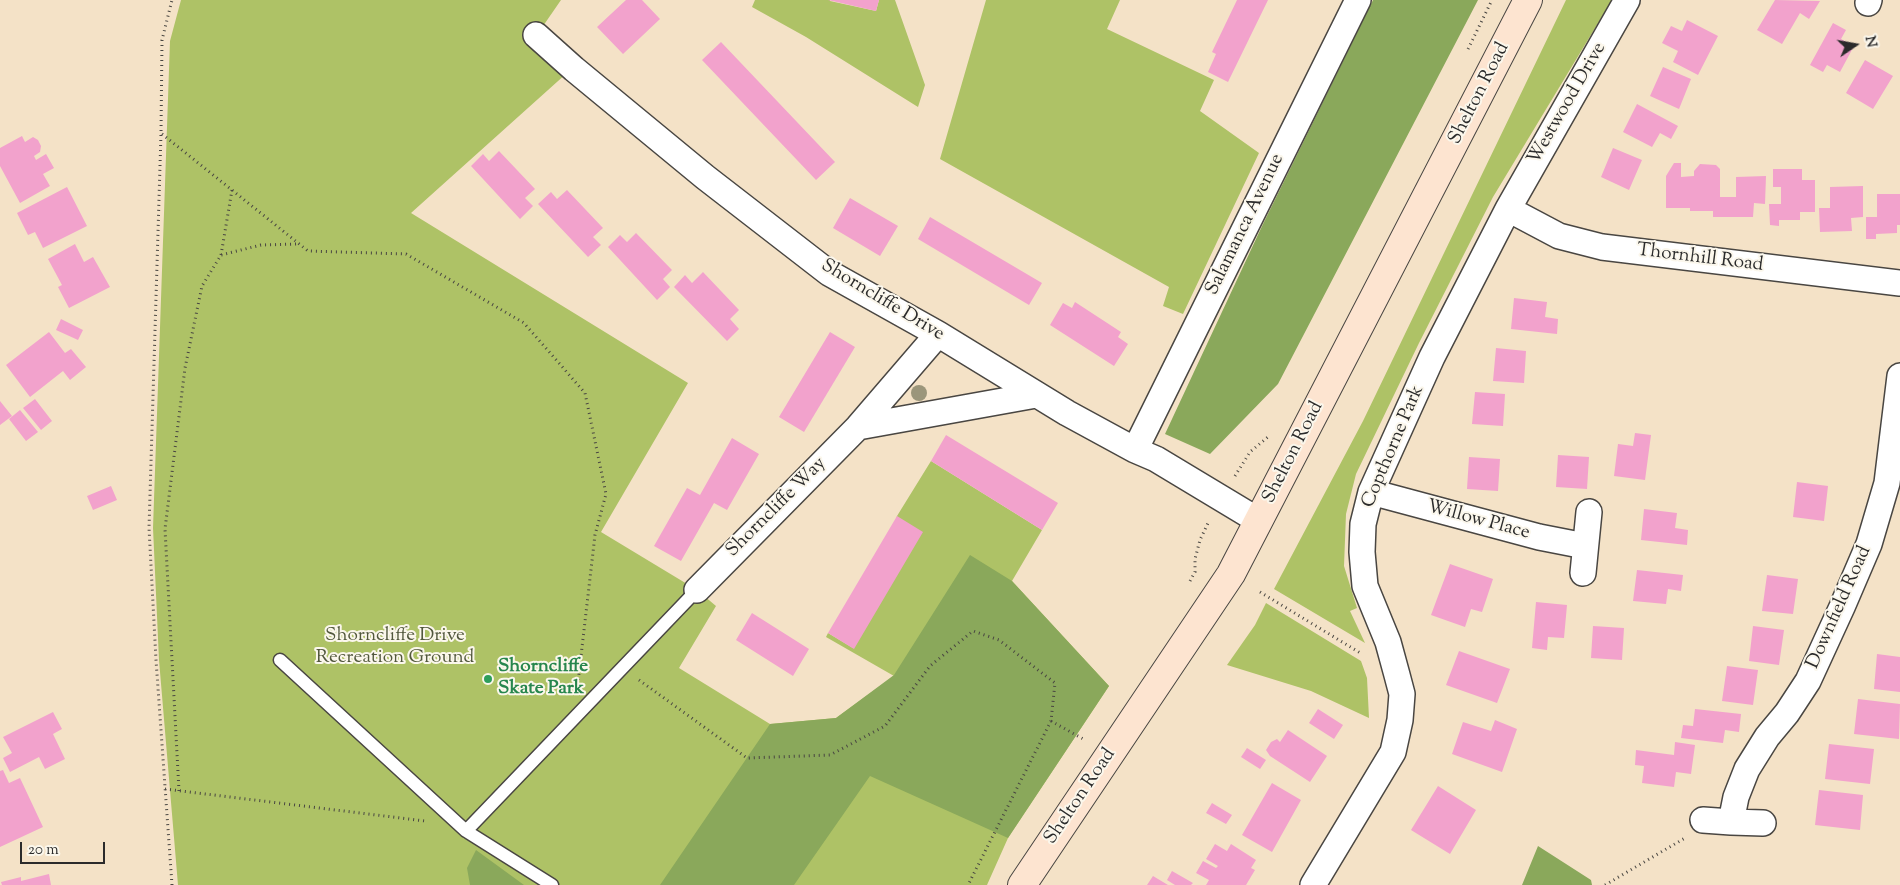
<!DOCTYPE html>
<style>
body{margin:0}
#map{position:relative;width:1900px;height:885px;overflow:hidden;background:#f4e2c7;font-family:"Sorts Mill Goudy",serif}
canvas{display:block}
.north{position:absolute;left:1830px;top:20px;width:50px;height:50px;-webkit-text-stroke:4px #fbf7ec;paint-order:stroke;rotate:78deg;font-size:14px;font-weight:700;line-height:20px;text-align:center;color:#2b2b2b}
.north::after{content:'';display:block;margin:auto;width:18px;height:22px;background:#2b2b2b;clip-path:polygon(50% 0,100% 100%,50% 72%,0 100%)}
.scale{position:absolute;left:20px;top:842px;width:85px;height:22px;box-sizing:border-box;border:2px solid #2b2b2b;border-top:0;padding-left:6px;font-size:15px;line-height:18px;white-space:nowrap;color:#2b2b2b;-webkit-text-stroke:4px #fbf7ec;paint-order:stroke}
</style>
<div id="map">
<canvas width="1900" height="885"></canvas>
<div class="north">N</div>
<div class="scale">20 m</div>
</div>
<script>
const context = document.querySelector('canvas').getContext('2d');
context.lineJoin = 'round';
function fillPath(path, color) { context.fillStyle = color; context.fill(path, 'evenodd'); }
const poly = rows => new Path2D(rows.map(r => 'M' + r).join(''));
function stroke(path, color, width, dash) { context.strokeStyle = color; context.lineWidth = width; context.lineCap = dash ? 'butt' : 'round'; context.setLineDash(dash || []); context.stroke(path); }
function label(font, color, halo, rows, align = 'center') {
  context.font = font + ' "Sorts Mill Goudy",serif'; context.lineWidth = 4; context.setLineDash([]); context.textBaseline = 'middle'; context.strokeStyle = halo; context.fillStyle = color; for (const [text, x, y, turn = 0] of rows) {
    context.save(); context.translate(x, y); context.rotate((+turn || 0) * Math.PI / 180); context.textAlign = isNaN(turn) ? turn : align; if (halo) context.strokeText(text, 0, 0); context.fillText(text, 0, 0); context.restore();
  }
}
const green = poly([
 [181,0,561,0,541,29,577,64,411,213,688,383,601,532,697,590,716,606,679,668,770,724,836,718,894,676,826,637,828,633,853,648,897,516,931,461,1042,530,1012,581,1109,686,1008,838,987,885,178,885,159,660,153,528,170,41],
 [755,0,830,0,830,1,876,11,879,0,895,0,925,85,918,107,806,37,752,7],
 [986,0,1120,0,1107,29,1214,80,1200,111,1259,153,1183,314,1163,306,1169,287,940,159],
 [1566,0,1612,0,1493,197,1419,343,1356,474,1346,514,1344,566,1357,608,1350,611,1365,643,1274,589,1363,421],
 [1266,603,1361,661,1367,678,1369,718,1311,691,1227,665,1255,625]
]);
const forest = poly([
 [1373,0,1478,0,1278,384,1210,454,1165,434,1263,224],
 [970,555,1012,581,1109,686,1008,838,870,776,794,885,660,885,770,724,836,718,894,675],
 [1538,846,1591,880,1592,885,1522,885],
 [476,850,524,885,470,885,467,868]
]);
const building = poly([
 [626,0,642,0,660,19,623,54,597,27],
 [828,0,879,0,876,11],
 [1237,0,1268,0,1228,82,1208,72,1216,54,1212,52],
 [1775,0,1820,1,1809,19,1800,13,1782,44,1757,30],
 [1687,20,1718,36,1698,75,1673,62,1678,51,1662,43,1671,26,1682,31],
 [1833,23,1846,30,1841,39,1854,46,1840,72,1827,65,1823,72,1810,65],
 [721,42,835,162,816,180,702,60],
 [1865,60,1893,76,1873,109,1846,93],
 [1663,67,1691,79,1679,109,1650,96],
 [1637,104,1678,126,1671,139,1660,133,1652,147,1623,132],
 [22,136,25,142,33,137,38,140,41,146,40,152,34,156,36,160,46,154,54,168,43,174,50,186,20,203,0,166,0,148],
 [1613,148,1642,160,1629,190,1601,177],
 [499,151,535,189,525,198,533,206,520,219,471,166,483,154,489,161],
 [1674,163,1681,163,1681,177,1694,176,1694,171,1700,164,1716,165,1720,169,1720,197,1736,197,1736,177,1766,176,1765,204,1754,203,1753,217,1713,217,1713,211,1690,211,1690,208,1666,208,1666,176],
 [1773,169,1802,169,1802,180,1815,180,1815,212,1800,212,1800,220,1779,220,1779,226,1770,225,1769,204,1781,204,1781,187,1773,187],
 [1863,186,1863,217,1851,218,1852,231,1820,232,1819,208,1830,208,1830,187],
 [67,187,87,226,43,248,35,232,28,235,17,213],
 [567,190,603,228,593,237,601,245,588,257,538,204,551,192,557,199],
 [1877,194,1900,194,1900,225,1897,225,1897,233,1876,234,1876,239,1866,239,1866,217,1877,217],
 [850,198,898,226,880,256,833,228],
 [930,217,1042,283,1029,305,918,239],
 [636,233,672,270,663,279,670,287,657,300,608,247,620,235,627,242],
 [75,244,84,262,93,257,110,287,69,308,58,287,62,285,48,259],
 [703,272,739,310,730,319,739,329,727,341,674,287,685,275,692,283],
 [1514,298,1547,302,1545,317,1558,319,1557,334,1511,329],
 [1075,302,1121,332,1118,337,1128,344,1114,366,1050,325,1063,303,1072,308],
 [61,319,83,330,78,340,56,330],
 [49,332,65,353,71,349,86,367,70,380,63,371,30,397,6,365],
 [830,332,855,347,804,432,779,417],
 [1496,348,1526,351,1524,383,1493,381],
 [1475,392,1505,394,1503,426,1472,424],
 [35,399,52,421,41,430,23,408],
 [0,401,12,416,0,425],
 [20,410,38,432,26,441,9,419],
 [1635,433,1651,435,1645,480,1614,476,1618,444,1633,446],
 [946,435,1058,503,1042,530,931,461],
 [732,438,759,454,727,510,714,503,681,561,654,546,687,488,700,495],
 [1558,455,1589,457,1587,489,1556,487],
 [1469,457,1500,459,1498,491,1467,489],
 [1797,482,1828,486,1824,521,1793,517],
 [111,486,117,500,93,510,87,496],
 [1644,509,1677,513,1675,528,1688,530,1687,545,1641,540],
 [897,516,923,532,854,649,828,633],
 [1450,564,1493,579,1482,612,1471,609,1465,627,1431,615],
 [1637,570,1683,575,1681,591,1668,589,1666,604,1633,601],
 [1767,575,1798,579,1793,614,1762,611],
 [1536,602,1567,605,1564,638,1548,637,1547,650,1532,648],
 [752,613,809,649,793,676,736,640],
 [1593,626,1624,628,1622,660,1591,658],
 [1753,626,1784,630,1779,665,1749,661],
 [1459,651,1510,669,1497,703,1446,685],
 [1877,654,1900,657,1900,692,1874,689],
 [1727,666,1758,670,1753,705,1722,701],
 [1858,699,1900,704,1899,739,1854,734],
 [1318,709,1343,725,1334,739,1309,723],
 [1695,709,1741,714,1739,732,1725,730,1723,743,1681,738,1683,725,1693,726],
 [53,712,62,729,53,734,65,759,45,769,39,757,10,772,3,758,12,753,3,737],
 [1495,720,1517,729,1502,772,1452,754,1463,722,1491,731],
 [1288,730,1327,756,1310,782,1270,756,1266,750,1271,742,1277,739,1280,742],
 [1675,742,1695,745,1691,774,1676,772,1674,787,1642,783,1644,766,1635,765,1636,750,1674,755],
 [1829,744,1874,749,1870,784,1825,779],
 [1247,748,1266,760,1260,769,1241,757],
 [3,770,9,783,20,778,43,827,0,847,0,771],
 [1272,783,1301,800,1272,852,1242,835],
 [1438,786,1476,810,1450,854,1411,830],
 [1819,790,1863,795,1860,830,1815,825],
 [1212,803,1232,815,1226,824,1206,813],
 [1215,844,1227,851,1231,844,1256,860,1251,868,1255,870,1246,885,1206,885,1209,880,1196,873,1203,861,1216,868,1218,866,1206,859],
 [1172,871,1193,883,1191,885,1175,885,1167,880],
 [49,874,51,885,2,885,1,882,21,877,21,881],
 [1153,876,1168,885,1147,885]
]);
const path = poly([
 [1468,49,1492,0],
 [162,134,308,251,406,254,524,323,585,393,606,494,595,535,578,682],
 [221,255,232,190],
 [1235,476,1250,452,1269,436],
 [1190,581,1195,572,1195,559,1200,540,1209,521],
 [1260,592,1362,654],
 [639,680,747,758,830,755,885,726,930,666,973,631,999,640,1055,683,1051,721,968,885],
 [1051,721,1085,740],
 [165,789,425,821],
 [179,791,165,529,185,368,202,286,221,255,261,245,299,244],
 [172,885,156,660,149,528,161,133,162,40,172,0],
 [1605,885,1685,838]
]);
const lane = poly([
 [280,660,466,831,552,885],
 [466,831,697,590]
]);
const street = poly([
 [1868,3,1869,0],
 [536,35,574,69,705,177,829,273,938,334,1067,413,1135,450,1156,459,1259,521],
 [1508,209,1559,236,1602,247,1900,283],
 [858,427,1036,395],
 [1135,450,1358,0],
 [1371,492,1539,537,1585,546],
 [1583,573,1589,512],
 [697,590,858,427,938,334],
 [1703,820,1731,822],
 [1763,823,1731,822,1736,797,1747,769,1767,737,1787,713,1808,681,1842,607,1869,544,1887,483,1900,376],
 [1313,885,1393,752,1400,720,1402,694,1397,675,1388,642,1365,586,1362,552,1363,524,1371,492,1432,357,1508,209,1627,0]
]);
const secondary = poly([
 [1022,885,1231,574,1528,0]
]);
const trees = [
 [919,393]
];
const markers = [
 [488,679,5,"#2e9e5b"]
];
const streetNames = [
 ["Shelton Road",1480,94,-63],
 ["Westwood Drive",1568,104,-60],
 ["Salamanca Avenue",1246,225,-64],
 ["Thornhill Road",1700,259,7],
 ["Shorncliffe Drive",882,301,31],
 ["Copthorne Park",1394,447,-67],
 ["Shelton Road",1294,453,-63],
 ["Shorncliffe Way",777,508,-45],
 ["Willow Place",1478,521,15],
 ["Downfield Road",1840,608,-66],
 ["Shelton Road",1081,797,-56]
];
const parkNames = [
 ["Shorncliffe Drive",395,637],
 ["Recreation Ground",395,659]
];
const leisureNames = [
 ["Shorncliffe",498,668],
 ["Skate Park",498,690]
];
fillPath(green, '#aec266');
fillPath(forest, '#8aa85b');
fillPath(building, '#f2a2cc');
stroke(lane, '#494642', 15);
stroke(street, '#494642', 28);
stroke(secondary, '#494642', 30);
stroke(path, '#494642', 3, [1, 4]);
stroke(lane, '#fff', 12);
stroke(street, '#fff', 25);
stroke(secondary, '#fde4d0', 28);
context.fillStyle = '#9b967b';
for (const [x, y] of trees) { context.beginPath(); context.arc(x, y, 8, 0, 2 * Math.PI); context.fill(); }
for (const [x, y, r, color] of markers) { const dot = new Path2D(); dot.arc(x, y, r, 0, 2 * Math.PI); context.fillStyle = color; context.fill(dot); stroke(dot, '#fbf7ec', 2); }
label('19px', '#2b2b2b', '#fbf7ec', streetNames);
label('19px', '#52583d', '#fbf7ec', parkNames);
label('bold 19px', '#27864d', '#fbf7ec', leisureNames, 'left');
</script>
